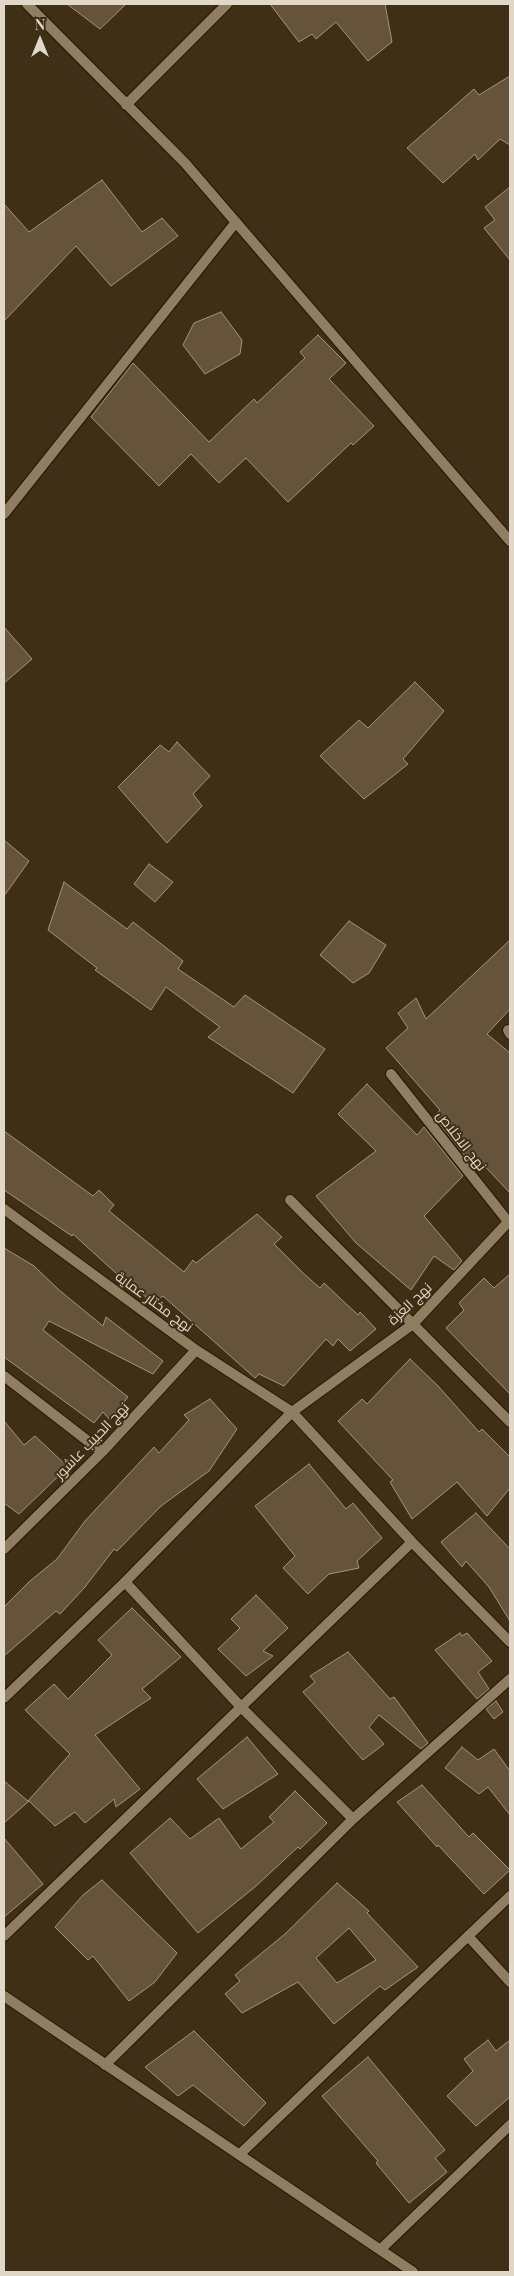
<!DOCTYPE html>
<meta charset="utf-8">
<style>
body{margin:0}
#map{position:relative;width:514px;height:2276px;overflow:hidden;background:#3e2f16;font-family:"Playfair Display",serif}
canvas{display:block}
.frame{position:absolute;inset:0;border:5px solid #e2d8ca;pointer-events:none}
.north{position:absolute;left:15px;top:15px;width:50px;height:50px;-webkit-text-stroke:4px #3e2f16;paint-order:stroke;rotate:0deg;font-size:14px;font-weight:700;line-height:20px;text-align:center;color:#e2d8ca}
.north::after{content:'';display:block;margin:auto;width:18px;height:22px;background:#e2d8ca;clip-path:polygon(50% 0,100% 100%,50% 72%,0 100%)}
</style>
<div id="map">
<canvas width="514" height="2276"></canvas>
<div class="frame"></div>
<div class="north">N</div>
</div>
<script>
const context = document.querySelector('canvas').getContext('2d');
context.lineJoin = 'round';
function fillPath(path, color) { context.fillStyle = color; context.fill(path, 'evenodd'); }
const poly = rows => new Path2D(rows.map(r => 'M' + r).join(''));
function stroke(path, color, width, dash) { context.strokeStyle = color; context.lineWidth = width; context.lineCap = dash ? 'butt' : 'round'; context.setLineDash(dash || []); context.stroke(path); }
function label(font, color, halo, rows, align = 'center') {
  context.font = font + ' "Playfair Display",Cairo,serif'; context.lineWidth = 4; context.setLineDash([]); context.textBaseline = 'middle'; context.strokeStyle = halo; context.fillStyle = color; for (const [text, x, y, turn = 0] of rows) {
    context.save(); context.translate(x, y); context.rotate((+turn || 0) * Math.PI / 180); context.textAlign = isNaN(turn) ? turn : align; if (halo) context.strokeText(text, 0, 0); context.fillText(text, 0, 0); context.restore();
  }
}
const building = poly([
 [67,4,126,4,100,29,67,4],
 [270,4,385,4,392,42,368,61,336,22,316,39,312,34,299,42,270,4],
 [510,76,510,145,500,139,478,160,475,154,443,183,407,148,474,89,479,95,510,76],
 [102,180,142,232,162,218,178,236,111,286,76,246,4,321,4,204,29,232,102,180],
 [510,187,510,260,484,228,495,220,485,207,510,187],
 [221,312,242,340,240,354,205,374,183,345,194,323,221,312],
 [318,335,346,363,329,379,374,426,353,445,351,443,288,502,246,458,219,483,191,454,159,486,91,417,133,363,209,442,254,399,257,403,305,358,300,352,318,335],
 [4,627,32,659,4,683,4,627],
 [415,682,444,711,403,759,408,764,364,799,320,756,359,720,368,728,415,682],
 [177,742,210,776,193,794,202,806,167,843,118,787,160,745,169,752,177,742],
 [4,840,29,861,4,896,4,840],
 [149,864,173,882,155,902,134,884,149,864],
 [64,882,127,929,133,922,183,961,178,969,234,1007,245,995,325,1049,293,1093,208,1037,220,1027,166,987,151,1010,95,970,97,968,48,930,64,882],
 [349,921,386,945,369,973,353,983,320,955,349,921],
 [510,940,510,1009,487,1034,510,1053,510,1193,479,1160,473,1166,434,1117,440,1110,386,1048,408,1028,398,1013,416,998,426,1019,510,940],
 [367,1084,417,1135,424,1127,463,1176,424,1216,462,1261,454,1270,434,1256,411,1290,356,1243,316,1196,376,1151,338,1114,367,1084],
 [4,1131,93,1196,99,1190,114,1205,109,1211,184,1272,193,1260,196,1263,257,1214,282,1237,274,1244,303,1273,320,1288,324,1283,358,1315,360,1312,376,1329,350,1351,338,1339,333,1346,326,1339,284,1386,259,1374,255,1378,163,1296,152,1304,141,1292,118,1275,73,1234,72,1236,4,1190,4,1131],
 [4,1248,34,1266,59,1290,103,1326,106,1317,163,1361,153,1374,49,1321,43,1330,128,1397,110,1420,103,1412,94,1423,4,1357,4,1248],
 [510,1274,510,1394,446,1328,464,1310,459,1303,484,1278,494,1288,510,1274],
 [410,1359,438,1386,479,1432,482,1429,510,1457,510,1488,487,1516,457,1482,412,1519,390,1482,393,1480,338,1421,362,1399,367,1404,410,1359],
 [210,1399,237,1429,209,1471,161,1506,117,1551,114,1549,85,1587,60,1614,56,1611,4,1656,4,1607,30,1581,57,1559,85,1521,154,1447,159,1453,189,1420,184,1415,210,1399],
 [4,1421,24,1445,35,1436,68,1467,19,1514,4,1503,4,1421],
 [309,1464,346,1509,353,1503,382,1538,357,1561,359,1568,329,1574,308,1594,283,1568,295,1556,255,1506,309,1464],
 [476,1513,510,1549,510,1621,489,1587,466,1561,462,1567,441,1542,476,1513],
 [256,1595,288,1628,263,1651,273,1656,246,1676,218,1649,240,1628,231,1619,256,1595],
 [132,1608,181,1657,142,1689,151,1698,95,1735,140,1789,116,1807,114,1799,85,1823,75,1812,55,1826,29,1801,4,1823,4,1781,28,1801,70,1754,25,1710,54,1684,68,1699,112,1655,98,1640,132,1608],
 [460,1633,462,1636,467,1633,492,1661,478,1672,489,1689,477,1699,435,1650,460,1633],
 [348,1652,390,1699,394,1697,428,1743,421,1749,379,1715,369,1727,384,1744,363,1760,303,1692,315,1682,310,1676,348,1652],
 [496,1701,503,1712,494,1719,486,1709,496,1701],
 [247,1737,278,1774,223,1809,197,1779,247,1737],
 [462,1747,478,1760,494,1749,510,1771,510,1815,488,1787,479,1794,445,1768,462,1747],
 [422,1785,469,1837,473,1833,510,1870,484,1894,438,1845,437,1847,397,1802,422,1785],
 [295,1791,327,1823,300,1849,298,1847,256,1886,198,1933,130,1853,170,1818,190,1839,219,1818,241,1849,274,1822,269,1817,295,1791],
 [4,1838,43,1884,4,1917,4,1838],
 [102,1880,177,1953,155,1982,129,2001,93,1956,88,1960,55,1927,83,1895,102,1880],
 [337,1883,369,1911,367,1913,418,1967,385,1990,380,1986,334,2024,298,1982,242,2013,225,1994,240,1981,235,1975,285,1934,337,1883],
 [349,1928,376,1960,337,1983,316,1958,349,1928],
 [194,2031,266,2103,244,2126,193,2085,178,2096,145,2067,194,2031],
 [488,2040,496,2051,510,2040,510,2097,476,2126,447,2096,473,2071,464,2059,488,2040],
 [368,2057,445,2150,435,2158,447,2172,409,2203,376,2163,378,2161,322,2096,368,2057]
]);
const street = poly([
 [27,4,185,163,510,541],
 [126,105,227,4],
 [4,514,236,222],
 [508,1030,510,1034],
 [391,1074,510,1224],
 [290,1200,510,1422],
 [4,1209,196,1350,292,1412,412,1542,510,1642],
 [4,1376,102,1452],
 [4,1549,102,1452,196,1350],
 [125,1582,241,1707,353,1819],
 [4,1698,125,1582,292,1412,413,1324,510,1220],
 [4,1936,412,1542],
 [468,1936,510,1982],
 [4,1996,413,2272],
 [105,2065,353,1819,510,1679],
 [240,2154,510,1896],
 [381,2249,510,2125]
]);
const streetNames = [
 ["نهج الاخلاص",461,1141,52],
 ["نهج مختار عماية",154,1302,36],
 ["نهج العزة",410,1304,-43],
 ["نهج الحبيب عاشور",92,1441,-46]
];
fillPath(building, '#65543b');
stroke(building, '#a79479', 1);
stroke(street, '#251600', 12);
stroke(street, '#907e63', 10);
label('14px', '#e2d8ca', '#3e2f16', streetNames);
</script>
